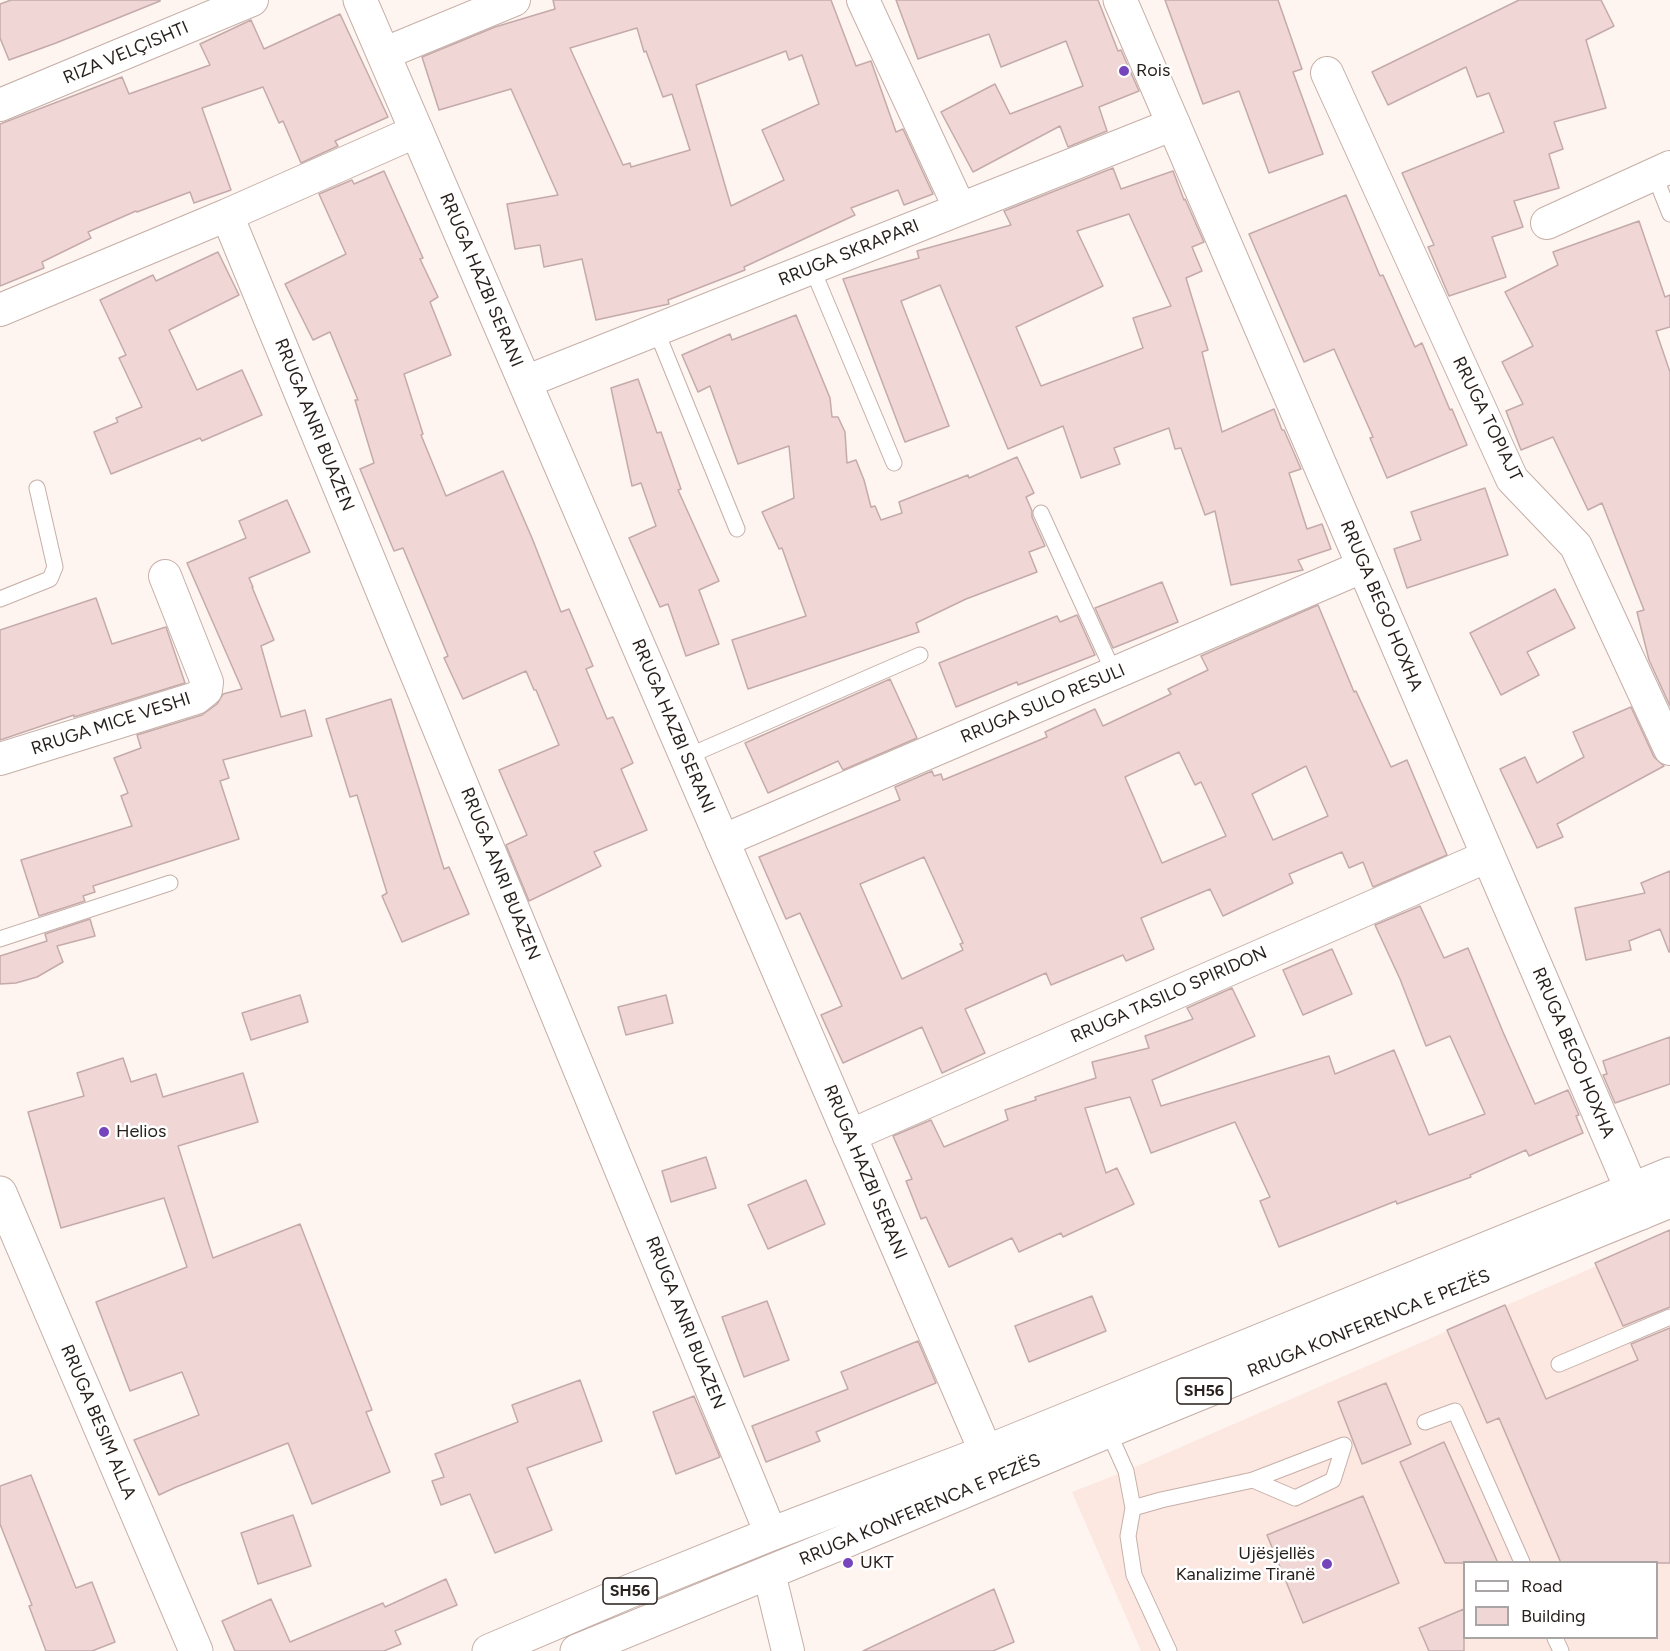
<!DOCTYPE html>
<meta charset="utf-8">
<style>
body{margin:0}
#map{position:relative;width:1670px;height:1651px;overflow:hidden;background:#fef4f0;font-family:Figtree,sans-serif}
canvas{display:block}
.legend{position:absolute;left:1463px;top:1561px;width:195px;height:78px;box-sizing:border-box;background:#fff;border:2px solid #a9a5a4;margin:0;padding:8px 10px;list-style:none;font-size:18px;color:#271f1b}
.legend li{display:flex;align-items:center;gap:12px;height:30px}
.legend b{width:30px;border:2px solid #a9a5a4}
</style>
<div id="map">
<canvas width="1670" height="1651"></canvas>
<ul class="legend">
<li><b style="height:8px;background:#fff"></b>Road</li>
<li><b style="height:16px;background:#f0d6d5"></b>Building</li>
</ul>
</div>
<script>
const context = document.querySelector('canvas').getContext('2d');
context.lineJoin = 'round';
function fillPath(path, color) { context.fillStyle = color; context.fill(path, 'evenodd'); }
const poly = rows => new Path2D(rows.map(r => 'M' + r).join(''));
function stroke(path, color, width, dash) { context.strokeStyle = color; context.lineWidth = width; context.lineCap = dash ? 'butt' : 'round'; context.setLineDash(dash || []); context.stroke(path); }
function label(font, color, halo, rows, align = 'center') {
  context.font = font + ' Figtree,sans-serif'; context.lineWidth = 5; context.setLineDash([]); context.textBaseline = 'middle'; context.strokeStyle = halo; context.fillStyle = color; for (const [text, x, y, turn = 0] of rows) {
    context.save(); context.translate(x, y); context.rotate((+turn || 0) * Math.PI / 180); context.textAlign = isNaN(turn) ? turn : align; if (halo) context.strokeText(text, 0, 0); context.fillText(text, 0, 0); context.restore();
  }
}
const built = poly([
 [1670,1234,1670,1651,1141,1651,1072,1492,1126,1471],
 [1464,1562,1656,1562,1656,1638,1464,1638]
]);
const building = poly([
 [11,0,160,0,160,1,56,43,9,60,0,38,0,4,11,0],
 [553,0,831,0,856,66,871,61,896,132,903,129,933,194,904,205,898,190,851,208,855,215,744,267,745,270,668,300,669,304,596,320,582,259,544,267,540,245,515,249,507,204,558,195,511,89,439,110,422,57,495,27,555,9,553,0],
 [637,28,644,52,646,51,663,97,672,94,690,150,631,167,630,163,623,165,570,48,637,28],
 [786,51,789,60,802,55,819,104,762,130,784,180,731,206,696,85,786,51],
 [896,0,1098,0,1118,51,1121,50,1139,91,1099,107,1107,131,1068,147,1060,126,973,172,941,112,995,84,1010,114,1083,86,1066,41,1001,67,989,34,918,59,896,0],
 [1165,0,1278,0,1302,69,1293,72,1323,154,1269,173,1239,91,1203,104,1165,0],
 [1519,0,1601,0,1614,26,1586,40,1606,108,1554,122,1563,149,1549,154,1559,188,1514,201,1523,227,1492,237,1506,277,1449,296,1428,247,1434,245,1402,173,1504,132,1489,93,1477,97,1466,67,1388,105,1372,72,1519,0],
 [340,14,388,117,335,141,338,146,301,163,283,121,279,123,263,87,202,108,231,190,194,203,190,192,137,212,136,211,88,232,91,238,42,262,44,268,0,286,0,124,122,77,129,94,210,65,200,44,251,20,264,49,340,14],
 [1113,168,1121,189,1173,171,1184,200,1185,199,1204,242,1192,247,1202,271,1186,278,1208,350,1202,352,1222,432,1274,409,1282,430,1284,430,1301,469,1289,473,1307,529,1322,524,1331,549,1298,560,1303,570,1231,585,1215,511,1205,515,1181,448,1175,449,1169,428,1114,448,1120,464,1081,478,1063,426,1008,449,940,285,901,301,949,426,905,442,843,279,919,258,917,251,1011,225,1004,211,1113,168],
 [1129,214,1171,306,1133,318,1143,348,1041,386,1016,327,1103,286,1077,231,1129,214],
 [384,171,423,258,420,259,438,297,430,302,451,355,404,374,423,434,421,435,446,496,503,471,532,538,561,612,569,609,593,666,586,669,607,719,613,717,633,763,621,769,647,830,594,852,601,866,529,901,506,845,527,835,499,770,559,745,536,690,534,690,526,671,463,699,444,658,448,656,403,548,394,551,360,469,374,463,355,400,358,400,330,332,313,340,285,284,346,254,319,194,352,180,354,184,384,171],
 [1346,195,1380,276,1383,275,1415,347,1422,343,1450,410,1452,409,1467,445,1387,478,1370,438,1373,437,1334,349,1304,362,1249,234,1346,195],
 [1639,221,1665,297,1670,295,1670,327,1656,331,1670,372,1670,706,1649,660,1637,612,1644,610,1602,503,1588,510,1553,437,1521,450,1506,411,1523,404,1502,362,1533,346,1505,292,1558,265,1553,252,1639,221],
 [218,252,239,295,169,330,197,390,242,370,262,415,202,441,200,438,111,474,94,432,118,422,116,418,142,407,119,358,126,355,100,300,153,275,156,281,218,252],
 [796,315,830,398,832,417,838,417,845,432,847,463,856,460,864,480,871,507,875,506,881,520,902,513,899,502,968,475,969,478,1017,457,1034,493,1026,497,1032,511,1032,517,1045,546,1029,552,1037,572,966,599,916,623,919,632,748,689,732,640,806,616,782,548,779,549,762,512,794,498,789,446,738,464,710,386,698,392,682,355,730,334,732,340,796,315],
 [638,379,657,433,661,432,681,489,678,490,719,581,699,590,719,644,686,656,668,604,660,607,629,538,656,526,641,483,632,486,611,388,638,379],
 [1485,488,1508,555,1407,588,1394,549,1421,540,1411,512,1485,488],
 [287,500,310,552,249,578,253,587,252,587,274,640,261,646,281,717,305,710,312,736,223,760,229,778,220,781,239,839,93,886,95,892,83,896,85,901,39,916,21,860,132,826,121,796,128,793,114,758,141,748,137,735,202,715,217,704,223,694,242,689,187,563,246,538,239,521,287,500],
 [1162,582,1178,622,1113,648,1095,608,1162,582],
 [1555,589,1575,628,1527,652,1539,675,1501,695,1470,633,1555,589],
 [96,598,112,644,166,627,185,683,74,717,74,715,0,740,0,630,96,598],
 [1318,605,1354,692,1356,691,1391,767,1407,760,1447,855,1373,887,1363,862,1349,868,1342,852,1289,874,1293,883,1223,916,1210,889,1141,918,1154,949,1126,961,1123,955,1051,985,1046,973,965,1009,985,1053,942,1073,922,1027,843,1063,821,1015,842,1006,800,913,786,919,759,857,900,800,895,787,932,771,934,776,941,774,943,780,1047,737,1045,732,1095,709,1103,726,1171,694,1168,689,1208,670,1201,656,1318,605],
 [1179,752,1195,785,1201,782,1226,836,1162,863,1125,777,1179,752],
 [1306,766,1328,816,1273,840,1252,794,1306,766],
 [924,857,963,943,960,944,963,950,902,979,860,884,924,857],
 [1077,615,1095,655,1018,685,1017,682,956,707,939,663,1057,616,1060,622,1077,615],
 [890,679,917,738,843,770,838,761,768,793,745,743,890,679],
 [391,699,444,869,449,867,469,914,402,942,382,896,387,893,357,795,350,797,326,719,391,699],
 [1631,707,1654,757,1664,766,1557,824,1563,837,1537,848,1500,769,1525,757,1537,783,1584,757,1573,732,1631,707],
 [1670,871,1670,952,1669,952,1660,929,1629,941,1631,950,1586,960,1575,908,1645,893,1641,883,1670,871],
 [1420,906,1444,958,1468,948,1503,1032,1535,1104,1568,1090,1579,1115,1576,1116,1583,1133,1529,1156,1526,1150,1470,1175,1471,1177,1397,1204,1396,1201,1279,1247,1260,1201,1270,1197,1235,1122,1151,1153,1130,1097,1085,1108,1106,1173,1117,1168,1134,1204,1063,1237,1061,1233,1019,1252,1012,1238,949,1267,926,1217,921,1219,906,1181,912,1179,893,1136,931,1120,944,1147,1008,1120,1005,1110,1036,1100,1035,1097,1096,1078,1092,1062,1149,1048,1145,1036,1193,1019,1187,1008,1232,988,1255,1036,1152,1080,1161,1106,1329,1056,1335,1074,1394,1050,1429,1135,1485,1114,1450,1036,1426,1046,1400,979,1375,925,1420,906],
 [90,919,95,936,57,946,63,962,37,977,16,983,0,984,0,956,47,941,45,934,90,919],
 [1332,949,1352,994,1303,1015,1283,970,1332,949],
 [300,995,308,1022,251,1040,242,1013,300,995],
 [666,995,673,1023,626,1035,618,1007,666,995],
 [1670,1037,1670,1084,1615,1103,1603,1075,1607,1074,1603,1061,1670,1037],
 [123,1058,131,1082,156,1074,163,1097,243,1073,258,1122,178,1146,213,1258,300,1224,372,1410,366,1412,390,1472,312,1504,288,1443,176,1487,159,1495,134,1440,199,1415,182,1372,130,1391,96,1302,187,1267,164,1198,61,1228,28,1112,84,1096,77,1073,123,1058],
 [706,1157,716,1188,671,1202,662,1171,706,1157],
 [806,1180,825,1224,768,1249,748,1205,806,1180],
 [1670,1230,1670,1307,1623,1326,1595,1263,1670,1230],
 [1092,1296,1106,1331,1029,1362,1015,1326,1092,1296],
 [767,1301,789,1360,744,1377,722,1317,767,1301],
 [1505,1305,1546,1399,1638,1360,1631,1344,1670,1328,1670,1563,1561,1563,1499,1418,1487,1423,1447,1330,1505,1305],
 [918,1341,936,1383,816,1432,820,1441,766,1462,752,1426,848,1389,841,1372,918,1341],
 [580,1380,602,1441,527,1468,552,1530,495,1553,470,1494,441,1505,432,1481,444,1477,435,1454,518,1422,512,1405,580,1380],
 [1386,1383,1411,1444,1362,1464,1338,1402,1386,1383],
 [694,1396,720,1457,676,1474,653,1412,694,1396],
 [1444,1442,1498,1563,1445,1563,1400,1462,1444,1442],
 [31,1475,76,1588,92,1582,115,1642,92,1651,46,1651,29,1606,32,1605,0,1524,0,1486,31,1475],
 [1363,1496,1399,1583,1303,1623,1267,1535,1363,1496],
 [293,1515,311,1566,258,1584,241,1533,293,1515],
 [446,1579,457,1605,395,1631,401,1644,384,1651,235,1651,222,1621,271,1599,290,1642,383,1603,385,1607,446,1579],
 [994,1589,1014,1642,993,1651,863,1651,994,1589],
 [1464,1609,1464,1651,1429,1651,1419,1628,1464,1609]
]);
const lane = poly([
 [1654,174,1670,214],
 [812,268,894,463],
 [656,330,737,529],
 [1041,513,1114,673],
 [0,599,50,579,55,567,37,488],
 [686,757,920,655],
 [0,939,170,883],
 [1559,1364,1670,1317],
 [1425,1422,1455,1411,1522,1562],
 [1108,1431,1126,1471,1133,1508,1128,1536,1134,1575,1169,1651],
 [1133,1508,1161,1500,1253,1480,1344,1445,1333,1480,1295,1498,1253,1480],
 [1555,1638,1561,1651]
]);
const street = poly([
 [863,0,960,209],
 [383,54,514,0],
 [1327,73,1512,479,1576,546,1670,749],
 [0,105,252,0],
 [417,131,227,215,771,1534],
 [1547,223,1670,167],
 [0,310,227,215],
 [525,382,1174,124],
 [0,759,196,698,206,690,207,682,165,576],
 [722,841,1364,566],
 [849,1136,1488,856],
 [769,1573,788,1651]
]);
const secondary = poly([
 [360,0,986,1452],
 [1120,0,1619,1160,1641,1213],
 [0,1193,196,1651]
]);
const primary = poly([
 [489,1651,630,1591,771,1534,986,1452,1670,1174],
 [577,1651,843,1542,1108,1431,1670,1201]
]);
const markers = [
 [1124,71,6,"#7644bb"],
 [104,1132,6,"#7644bb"],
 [848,1563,6,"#7644bb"],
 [1327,1564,6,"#7644bb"]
];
const shields = [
 [1204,1391,54],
 [630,1591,54]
];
const shieldNames = [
 ["SH56",1204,1391],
 ["SH56",630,1591]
];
const streetNames = [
 ["RIZA VELÇISHTI",126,53,-23],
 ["RRUGA SKRAPARI",849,253,-22],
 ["RRUGA HAZBI SERANI",481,280,67],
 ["RRUGA TOPIAJT",1487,419,64],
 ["RRUGA ANRI BUAZEN",314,425,68],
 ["RRUGA BEGO HOXHA",1381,606,67],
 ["RRUGA SULO RESULI",1043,704,-23],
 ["RRUGA MICE VESHI",111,724,-18],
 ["RRUGA HAZBI SERANI",673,726,67],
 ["RRUGA ANRI BUAZEN",500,874,68],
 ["RRUGA TASILO SPIRIDON",1169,995,-24],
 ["RRUGA BEGO HOXHA",1573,1053,67],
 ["RRUGA HAZBI SERANI",865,1172,67],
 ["RRUGA ANRI BUAZEN",685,1323,68],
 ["RRUGA KONFERENCA E PEZËS",1369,1324,-22],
 ["RRUGA BESIM ALLA",98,1422,67],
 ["RRUGA KONFERENCA E PEZËS",920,1510,-23]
];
const poiNames = [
 ["Rois",1136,71],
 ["Helios",116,1132],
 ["Ujësjellës",1315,1554,"right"],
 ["Kanalizime Tiranë",1315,1575,"right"],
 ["UKT",860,1563]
];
fillPath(built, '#fce8e1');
fillPath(building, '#f0d6d5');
stroke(building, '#c4abaa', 1.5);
stroke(lane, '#c6afa7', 17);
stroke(street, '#c6afa7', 34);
stroke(secondary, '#c6afa7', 35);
stroke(primary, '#c6afa7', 35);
stroke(lane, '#fff', 15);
stroke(street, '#fff', 32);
stroke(secondary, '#fff', 33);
stroke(primary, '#fff', 33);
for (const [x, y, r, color] of markers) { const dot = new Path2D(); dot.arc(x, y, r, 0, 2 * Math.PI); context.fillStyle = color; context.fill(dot); stroke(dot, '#fff', 2); }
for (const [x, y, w] of shields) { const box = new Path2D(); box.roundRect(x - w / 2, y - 13, w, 26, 4.5); context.fillStyle = '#fff'; context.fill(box); stroke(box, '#271f1b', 1.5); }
label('bold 16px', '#271f1b', null, shieldNames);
label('18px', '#271f1b', '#fff', streetNames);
label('18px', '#271f1b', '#fff', poiNames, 'left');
</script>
